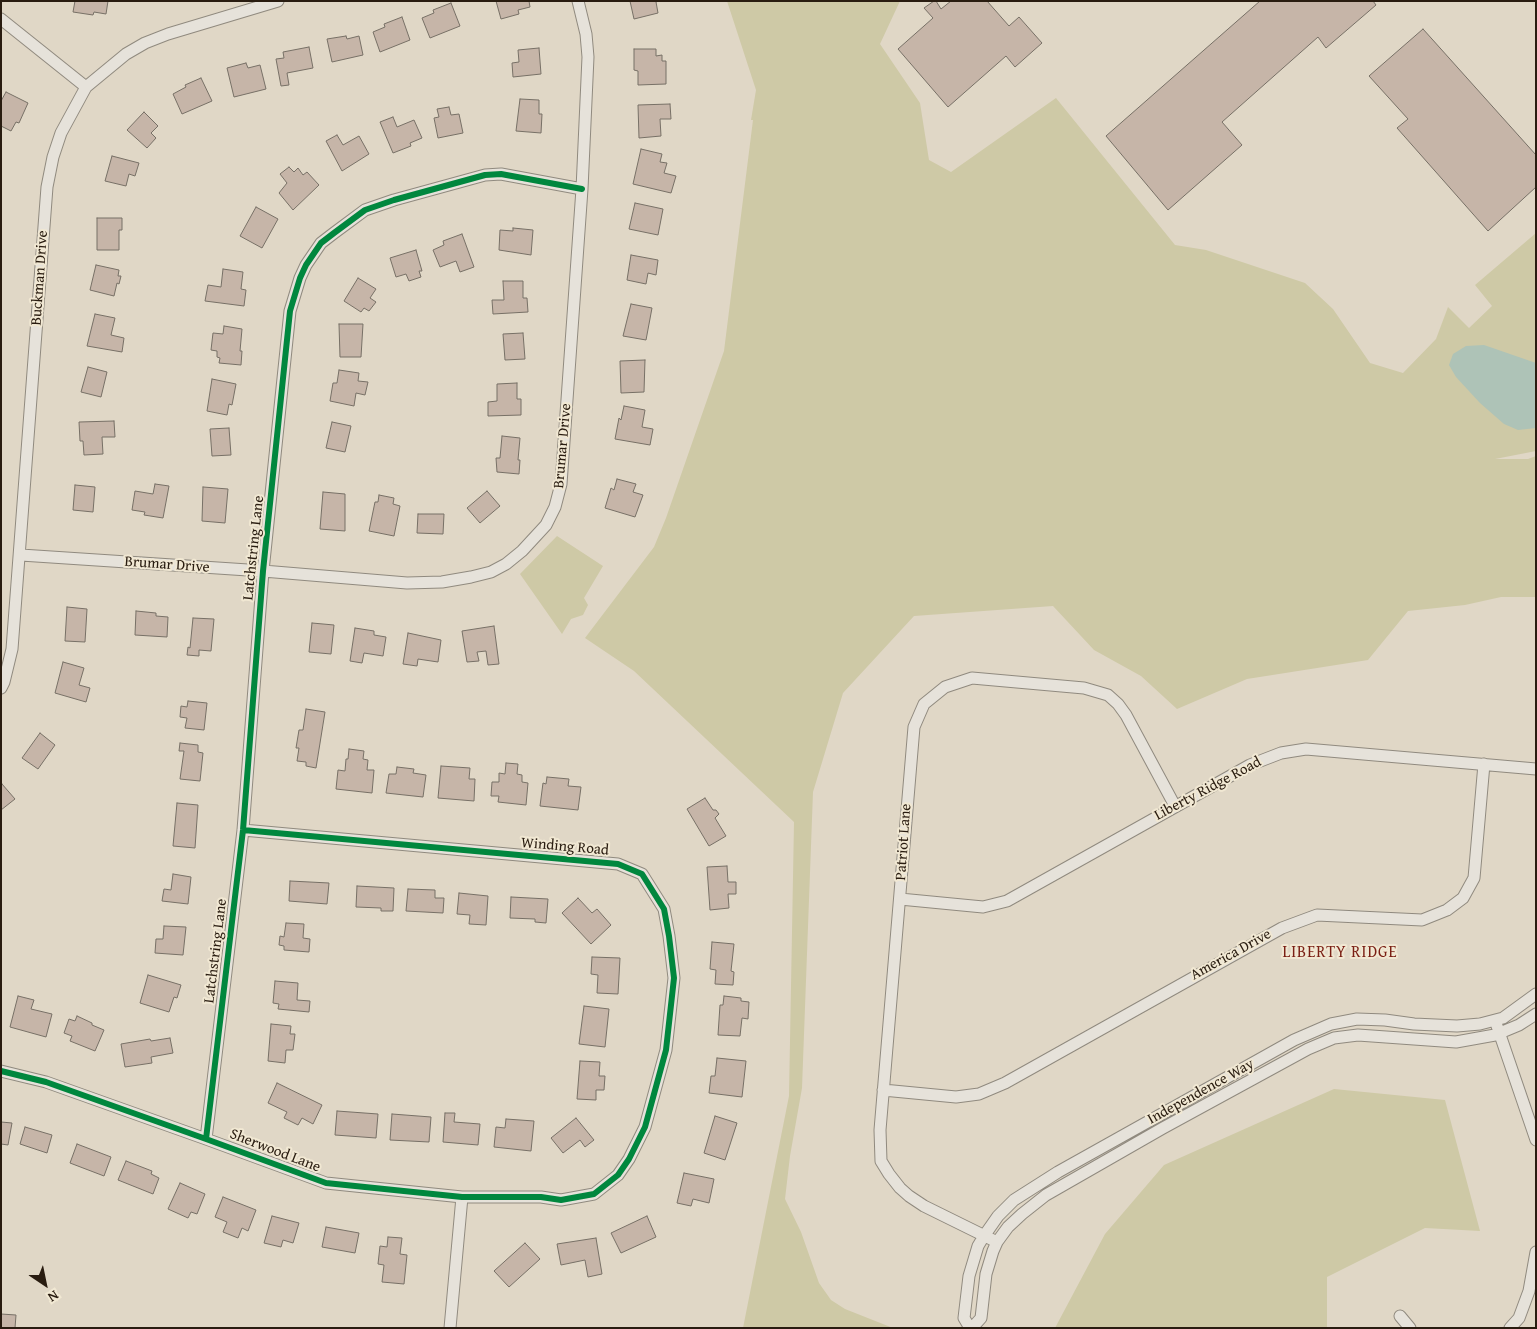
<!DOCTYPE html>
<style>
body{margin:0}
#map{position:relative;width:1537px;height:1329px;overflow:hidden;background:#e0d7c6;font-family:"Gentium Book Plus",serif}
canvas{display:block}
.frame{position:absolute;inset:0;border:2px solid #291c10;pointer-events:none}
.north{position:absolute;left:20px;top:1259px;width:50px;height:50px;-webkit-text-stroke:4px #f1e8d3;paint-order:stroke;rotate:146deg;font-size:14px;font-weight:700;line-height:20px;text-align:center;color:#291c10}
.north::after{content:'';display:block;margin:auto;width:18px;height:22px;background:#291c10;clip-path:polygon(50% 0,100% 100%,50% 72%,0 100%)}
</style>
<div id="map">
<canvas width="1537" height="1329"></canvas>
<div class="frame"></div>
<div class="north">N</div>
</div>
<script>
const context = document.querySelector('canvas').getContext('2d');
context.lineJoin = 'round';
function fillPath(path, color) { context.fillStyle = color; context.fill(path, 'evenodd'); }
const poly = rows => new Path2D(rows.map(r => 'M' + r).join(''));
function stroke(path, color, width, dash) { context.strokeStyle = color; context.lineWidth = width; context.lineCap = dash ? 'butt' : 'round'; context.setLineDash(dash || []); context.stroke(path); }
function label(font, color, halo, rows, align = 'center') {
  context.font = font + ' "Gentium Book Plus",serif'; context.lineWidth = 4; context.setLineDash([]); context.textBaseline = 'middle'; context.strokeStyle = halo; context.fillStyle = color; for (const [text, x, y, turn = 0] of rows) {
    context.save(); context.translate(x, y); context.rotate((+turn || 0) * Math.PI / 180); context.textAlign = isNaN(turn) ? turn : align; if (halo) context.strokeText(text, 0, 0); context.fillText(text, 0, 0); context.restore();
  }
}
const green = poly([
 [727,1,900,1,880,44,920,103,929,160,951,172,1056,98,1175,245,1206,250,1305,283,1333,309,1370,363,1403,373,1436,339,1448,307,1469,328,1492,306,1475,285,1536,233,1536,451,1495,459,1528,459,1536,456,1536,597,1501,597,1465,605,1408,611,1368,660,1247,679,1177,709,1141,676,1094,650,1053,606,914,616,843,693,813,792,802,1088,790,1156,785,1199,801,1232,819,1283,831,1300,845,1309,893,1328,743,1328,789,1096,794,822,634,671,585,638,654,547,666,518,724,351,753,120,751,120,756,90],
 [557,536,603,566,584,598,588,605,583,615,571,619,562,634,520,574],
 [1334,1089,1445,1100,1480,1231,1425,1228,1327,1277,1327,1328,1055,1328,1105,1234,1164,1165]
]);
const water = poly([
 [1484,345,1536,363,1536,428,1518,430,1504,424,1480,403,1456,377,1449,365,1453,354,1466,346]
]);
const building = poly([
 [75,1,108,1,106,14,94,12,93,15,73,12,75,1],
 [496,1,529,1,530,7,518,10,519,14,501,19,496,1],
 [630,1,658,1,656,2,658,13,634,19,630,1],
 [934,1,936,1,941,9,951,1,987,1,1009,26,1019,17,1042,43,1015,67,1006,56,948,107,898,49,933,18,924,8,934,1],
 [1260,1,1373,1,1376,5,1326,48,1318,37,1222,122,1242,145,1168,210,1106,136,1260,1],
 [451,3,460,26,430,38,422,18,434,13,433,10,451,3],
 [402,17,410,40,380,52,373,32,385,27,384,24,402,17],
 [1423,29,1536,155,1536,187,1488,231,1397,128,1408,119,1369,76,1423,29],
 [346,36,347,39,359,36,363,55,332,62,327,39,346,36],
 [309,47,313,68,287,73,289,85,281,86,276,59,284,58,283,52,309,47],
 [539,48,541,74,513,77,512,63,519,62,518,50,539,48],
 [634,49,656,49,656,56,662,55,662,61,666,61,666,84,638,85,638,71,634,70,634,49],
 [246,63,248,68,260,65,266,89,234,97,227,68,246,63],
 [201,78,212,101,182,114,173,94,186,87,185,85,201,78],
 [6,92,28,103,19,123,16,122,11,131,1,126,1,101,6,92],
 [520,99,539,100,539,114,542,114,541,133,516,131,520,99],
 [670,104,671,119,660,119,661,136,639,138,638,105,670,104],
 [449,107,451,115,459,114,463,133,438,138,434,118,439,117,437,109,449,107],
 [144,112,158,126,151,133,156,138,147,148,127,130,144,112],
 [393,117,397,127,414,120,422,138,410,143,411,146,393,153,380,122,393,117],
 [337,135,343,145,359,136,369,154,342,171,326,141,337,135],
 [641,149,662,154,660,162,667,163,664,173,676,176,671,193,633,184,641,149],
 [112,156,139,163,135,176,129,174,126,186,105,181,112,156],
 [289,167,294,172,298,168,303,175,307,172,319,185,293,210,279,193,287,183,280,174,289,167],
 [635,203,663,209,658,235,629,229,635,203],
 [256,207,278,219,262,248,240,236,256,207],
 [97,218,122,218,122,230,119,230,119,250,97,250,97,218],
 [513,228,533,230,531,255,499,250,500,230,513,231,513,228],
 [462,234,474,267,460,272,456,261,440,267,433,250,444,245,443,241,462,234],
 [416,250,422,271,419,271,421,277,409,281,406,274,396,277,390,258,416,250],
 [631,255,658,260,656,275,648,273,646,284,627,280,631,255],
 [96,265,119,270,118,276,121,276,119,284,117,283,114,296,90,290,96,265],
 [223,269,243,272,241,289,246,290,244,306,205,301,208,285,221,287,223,269],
 [358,278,376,289,370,298,376,302,369,311,364,308,361,312,344,301,358,278],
 [503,281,523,281,523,298,527,298,528,312,493,314,492,300,504,300,503,281],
 [631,304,652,308,646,340,623,336,631,304],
 [95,314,115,318,111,335,124,338,122,352,87,346,95,314],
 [339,324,363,324,361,357,340,357,339,324],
 [224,326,242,329,240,351,242,351,241,365,219,363,220,358,217,357,217,351,211,350,213,333,223,334,224,326],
 [523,333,525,359,505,360,503,334,523,333],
 [645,360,644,392,621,393,620,361,645,360],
 [88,367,107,372,101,397,81,392,88,367],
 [339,370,359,373,358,381,368,382,365,395,356,393,354,406,330,401,333,383,337,383,339,370],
 [212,379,236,384,232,405,229,404,227,415,207,411,212,379],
 [517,383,517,399,521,399,521,415,488,416,488,402,497,401,497,384,517,383],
 [624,406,645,410,642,427,653,429,650,445,615,439,619,418,621,420,624,406],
 [114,421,115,437,102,437,103,454,84,455,83,441,80,441,79,422,114,421],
 [332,422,351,426,345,452,326,448,332,422],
 [229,428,231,455,212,456,210,429,229,428],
 [502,436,520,438,518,460,520,460,519,474,497,472,496,458,500,458,502,436],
 [617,479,636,484,633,492,643,495,635,517,605,508,611,488,614,490,617,479],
 [155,484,169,486,163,518,144,515,145,512,132,510,135,491,153,494,155,484],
 [75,485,95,487,93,512,73,510,75,485],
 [203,487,228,489,225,523,202,521,203,487],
 [487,491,500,506,480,523,467,508,487,491],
 [323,492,345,494,345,531,320,529,323,492],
 [379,495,394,498,393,504,400,506,394,536,369,531,375,502,378,502,379,495],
 [418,514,444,514,443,534,417,533,418,514],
 [67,607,87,609,85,642,65,641,67,607],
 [136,611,156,613,156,616,168,617,167,637,135,635,136,611],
 [193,618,214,619,211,651,199,650,199,656,187,655,188,647,190,648,193,618],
 [312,623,334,625,331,654,309,652,312,623],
 [494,626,499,664,488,665,486,651,477,652,479,661,467,662,462,631,494,626],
 [355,628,374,631,374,635,386,637,383,656,364,653,362,663,350,661,355,628],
 [408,633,441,640,438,662,418,659,417,666,403,664,408,633],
 [63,662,84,668,79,685,90,688,86,702,55,693,63,662],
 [188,701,207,703,204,730,185,728,187,718,180,717,181,706,187,707,188,701],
 [306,709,325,712,316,768,306,766,306,762,297,761,299,748,296,748,299,730,303,730,306,709],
 [40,733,55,745,38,769,22,758,40,733],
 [180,743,198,745,198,752,203,753,200,781,180,779,184,751,179,751,180,743],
 [349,749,364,751,363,759,368,760,367,770,374,770,372,793,336,789,338,770,345,771,346,759,348,759,349,749],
 [506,763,518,764,517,774,522,775,522,782,528,783,526,805,498,802,499,796,491,796,492,782,499,782,499,773,505,774,506,763],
 [441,766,470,768,469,779,475,779,474,801,438,798,441,766],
 [397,767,414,769,413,773,426,775,423,797,386,793,389,774,396,774,397,767],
 [547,777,569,779,568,786,581,787,578,810,540,806,543,783,546,784,547,777],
 [2,784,15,799,1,810,1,785,2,784],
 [705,798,713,810,716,810,719,814,715,818,726,836,709,846,687,809,705,798],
 [177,803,198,805,195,848,173,846,177,803],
 [727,866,728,882,736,882,736,894,728,894,729,908,710,910,707,867,727,866],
 [173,874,191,877,188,904,162,901,164,889,171,890,173,874],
 [290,881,329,883,327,904,289,901,290,881],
 [357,886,394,888,393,911,381,911,381,908,356,907,357,886],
 [408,889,435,890,435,898,444,898,443,913,406,911,408,889],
 [459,893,488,896,486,925,469,924,470,915,457,914,459,893],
 [511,897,548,899,546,923,535,922,535,919,510,918,511,897],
 [578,898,592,913,597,909,611,925,591,944,562,913,578,898],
 [286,923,304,924,303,938,310,939,309,952,284,950,284,946,279,945,280,936,284,937,286,923],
 [164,926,186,927,183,955,155,953,156,939,163,939,164,926],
 [712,942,734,944,731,971,734,972,733,985,715,984,716,970,710,969,712,942],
 [592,957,620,958,618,994,597,993,598,975,591,974,592,957],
 [148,975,181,985,177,998,174,997,169,1012,140,1003,148,975],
 [275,981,298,983,297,1000,310,1001,309,1012,278,1009,279,1004,273,1003,275,981],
 [18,996,34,1000,31,1009,52,1014,46,1037,10,1027,18,996],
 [724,996,741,998,741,1001,749,1002,748,1019,742,1018,740,1036,718,1035,720,1005,723,1005,724,996],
 [584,1006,609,1009,605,1047,579,1044,584,1006],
 [77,1016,92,1023,92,1025,104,1030,95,1051,70,1041,72,1036,64,1033,69,1019,75,1021,77,1016],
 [271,1024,291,1026,290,1034,295,1034,293,1050,286,1050,285,1063,268,1061,271,1024],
 [170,1038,173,1053,151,1057,152,1063,125,1067,121,1044,150,1039,151,1041,170,1038],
 [717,1058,746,1061,742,1097,709,1093,711,1076,715,1076,717,1058],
 [580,1061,600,1062,599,1076,605,1076,604,1090,596,1090,596,1100,577,1099,580,1061],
 [277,1083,322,1105,313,1124,302,1118,298,1125,284,1118,287,1112,268,1103,277,1083],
 [337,1111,378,1114,376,1138,335,1135,337,1111],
 [445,1113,455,1113,454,1122,480,1124,478,1145,443,1142,445,1113],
 [392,1114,431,1117,429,1142,390,1140,392,1114],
 [715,1116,737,1123,725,1160,704,1153,715,1116],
 [576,1118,594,1140,585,1147,580,1140,563,1153,551,1138,576,1118],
 [506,1119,534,1121,531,1151,494,1147,496,1127,505,1128,506,1119],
 [1,1122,12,1123,8,1145,1,1144,1,1122],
 [25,1127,52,1135,47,1153,20,1144,25,1127],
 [77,1144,111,1157,104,1176,70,1163,77,1144],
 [126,1161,152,1171,151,1174,159,1178,153,1194,118,1180,126,1161],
 [684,1173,714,1179,709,1203,693,1199,691,1206,677,1203,684,1173],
 [180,1183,205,1194,197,1214,191,1212,188,1218,168,1209,180,1183],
 [223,1197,256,1210,248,1231,242,1228,238,1238,223,1232,227,1222,215,1217,223,1197],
 [272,1216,299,1223,293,1243,283,1240,281,1247,264,1243,272,1216],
 [647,1216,656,1237,621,1253,611,1233,647,1216],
 [326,1227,359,1233,355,1253,322,1247,326,1227],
 [388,1237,402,1238,400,1254,407,1255,404,1284,382,1282,384,1265,378,1264,380,1246,387,1247,388,1237],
 [596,1238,602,1274,588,1277,585,1260,561,1265,557,1244,596,1238],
 [525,1243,540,1259,509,1287,494,1271,525,1243],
 [1,1314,16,1315,15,1328,1,1328,1,1314]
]);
const minor = poly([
 [1,19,86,87],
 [21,555,263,571,407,583,442,582,471,577,491,572,506,564,522,551,546,525,555,507,561,484,582,189,588,57,586,34,578,1],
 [1,688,4,682,12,649,47,187,53,157,61,133,86,87,126,54,145,43,168,34,278,1],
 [900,899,983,907,1007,901,1250,765,1281,753,1306,749,1536,769],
 [1497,1026,1536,1140],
 [1,1071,46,1082,206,1139,326,1183,462,1197,541,1197,561,1200,594,1194,618,1175,629,1159,645,1127,666,1050,674,978,669,936,664,909,642,874,618,864,243,830],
 [883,1090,956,1097,979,1094,1005,1083,1282,928,1317,915,1422,920,1447,910,1463,898,1474,878,1484,764],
 [206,1139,243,830,263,571,290,311,300,278,306,265,321,243,334,233,365,210,394,200,485,175,501,174,582,189],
 [997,1242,924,1206,909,1196,900,1188,889,1174,881,1161,880,1130,914,727,924,704,945,687,972,678,1084,688,1108,695,1118,704,1126,715,1175,806],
 [1400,1316,1410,1328],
 [450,1328,462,1197],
 [970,1328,964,1318,969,1276,978,1246,984,1236,998,1216,1014,1200,1058,1172,1294,1040,1331,1024,1357,1019,1385,1020,1414,1024,1457,1026,1480,1024,1503,1018,1536,994],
 [972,1328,981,1318,986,1274,993,1251,997,1242,1008,1227,1022,1214,1046,1195,1163,1128,1308,1049,1334,1038,1358,1035,1456,1042,1495,1035,1519,1025,1536,1014],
 [1510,1328,1519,1318,1529,1291,1536,1252]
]);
const cycleway = poly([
 [1,1071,46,1082,206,1139,326,1183,462,1197,541,1197,561,1200,594,1194,618,1175,629,1159,645,1127,666,1050,674,978,669,936,664,909,642,874,618,864,243,830],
 [206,1139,243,830,263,571,290,311,300,278,306,265,321,243,334,233,365,210,394,200,485,175,501,174,582,189]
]);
const streetNames = [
 ["Buckman Drive",40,278,-86],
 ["Brumar Drive",563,446,-85],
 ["Latchstring Lane",254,548,-84],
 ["Brumar Drive",167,565,4],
 ["Liberty Ridge Road",1208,789,-28],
 ["Patriot Lane",904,842,-86],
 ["Winding Road",565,847,5],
 ["Latchstring Lane",216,951,-83],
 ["America Drive",1231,955,-29],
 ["Independence Way",1201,1092,-29],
 ["Sherwood Lane",275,1151,21]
];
const neighbourhoodNames = [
 ["LIBERTY RIDGE",1340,953]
];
fillPath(green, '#cec9a6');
fillPath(water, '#aec3b7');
fillPath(building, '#c6b5a8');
stroke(building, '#777066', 1);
stroke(minor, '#908a7f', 13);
stroke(minor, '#e6e2da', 11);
stroke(cycleway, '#00873e', 6);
label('15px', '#291c10', '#f1e8d3', streetNames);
context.letterSpacing = '1px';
label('16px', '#7a1f14', '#f1e8d3', neighbourhoodNames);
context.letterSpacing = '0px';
</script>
